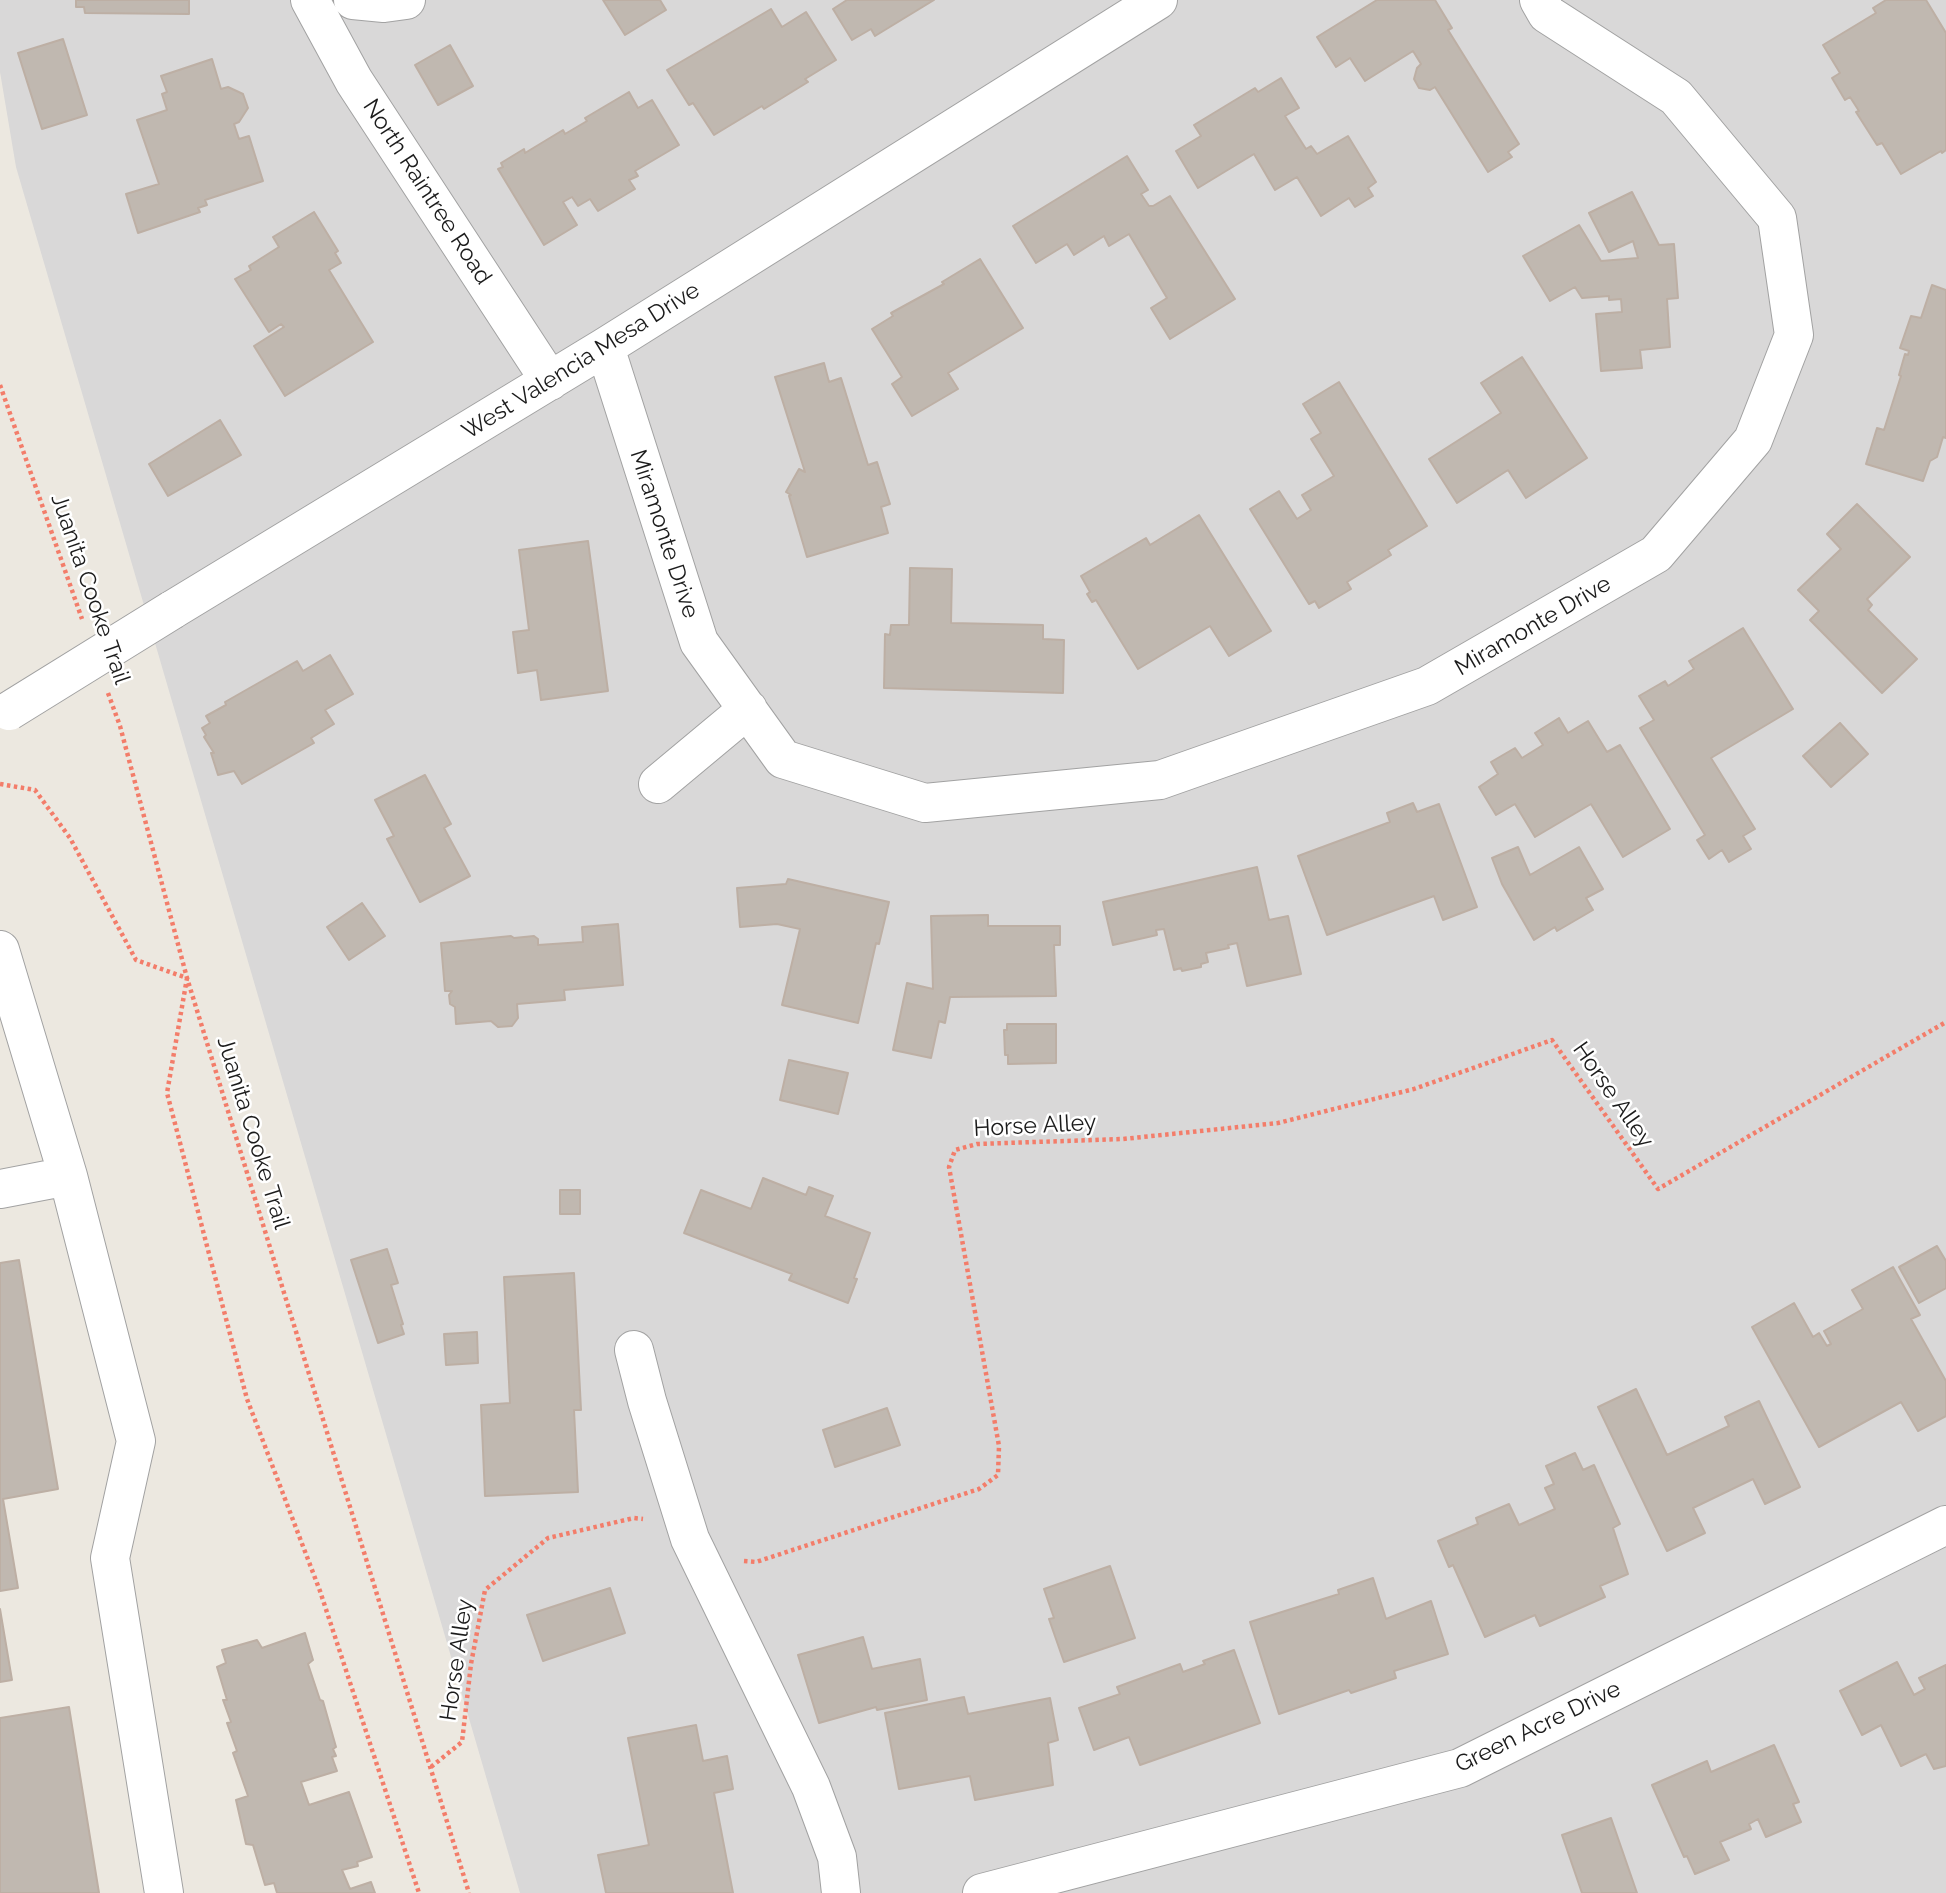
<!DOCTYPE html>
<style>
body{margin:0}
canvas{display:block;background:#ece8e0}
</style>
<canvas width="1946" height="1893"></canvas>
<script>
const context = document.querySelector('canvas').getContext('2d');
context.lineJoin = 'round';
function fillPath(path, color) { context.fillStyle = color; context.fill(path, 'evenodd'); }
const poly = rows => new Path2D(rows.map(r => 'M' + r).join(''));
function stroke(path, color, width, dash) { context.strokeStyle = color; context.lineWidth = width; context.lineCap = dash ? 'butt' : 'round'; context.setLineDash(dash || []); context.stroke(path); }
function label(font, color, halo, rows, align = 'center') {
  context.font = font + ' Raleway,sans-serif'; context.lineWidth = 5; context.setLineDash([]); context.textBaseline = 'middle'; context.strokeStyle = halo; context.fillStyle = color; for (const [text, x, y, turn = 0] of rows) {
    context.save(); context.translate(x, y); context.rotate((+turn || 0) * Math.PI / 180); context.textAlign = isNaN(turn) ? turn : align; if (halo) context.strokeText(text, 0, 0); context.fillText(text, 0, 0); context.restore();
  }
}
const residential = poly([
 [0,0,1946,0,1946,1893,520,1893,16,167,0,72]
]);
const building = poly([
 [76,0,189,0,189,14,85,13,84,7,76,7,76,0],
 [603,0,660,0,666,10,625,35,603,0],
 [847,0,934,0,875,36,871,29,852,40,833,9,847,0],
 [1377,0,1435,0,1452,28,1448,30,1519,144,1508,152,1512,157,1488,172,1435,87,1430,90,1419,88,1414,79,1417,68,1421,64,1413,51,1365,81,1350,58,1336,67,1317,37,1377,0],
 [1886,0,1926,0,1946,33,1946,150,1942,153,1941,151,1901,174,1882,143,1877,145,1856,112,1859,111,1850,97,1845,100,1832,78,1840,73,1823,45,1876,13,1873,8,1886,0],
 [771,9,782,27,806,12,836,60,805,79,808,82,764,109,762,106,714,135,693,103,689,105,667,70,771,9],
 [63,39,87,115,42,129,18,53,63,39],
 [450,45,473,86,438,105,415,65,450,45],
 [212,59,221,89,228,87,243,94,248,108,239,122,234,124,239,139,249,136,263,181,205,200,207,205,198,208,200,212,138,233,126,194,159,184,137,120,167,110,162,94,167,92,161,76,212,59],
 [1281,78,1299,108,1285,116,1306,149,1311,146,1317,154,1348,136,1376,182,1368,188,1373,196,1355,207,1349,198,1321,216,1297,177,1275,190,1254,154,1198,188,1176,151,1201,136,1194,125,1255,88,1258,92,1281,78],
 [629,92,638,108,652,100,679,145,635,171,638,176,629,180,635,189,598,211,590,199,578,206,572,197,563,202,577,225,544,245,498,169,503,167,501,163,524,149,525,153,563,130,565,134,587,121,585,118,629,92],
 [1127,156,1148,190,1141,194,1149,206,1153,206,1170,196,1235,299,1170,339,1151,308,1167,298,1129,234,1109,246,1104,236,1074,255,1067,244,1036,263,1013,226,1127,156],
 [1632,192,1659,245,1674,244,1678,298,1667,299,1670,347,1640,350,1642,368,1601,371,1596,314,1622,312,1621,299,1609,300,1609,296,1582,298,1575,287,1550,301,1523,256,1579,225,1601,261,1638,258,1633,241,1609,252,1589,213,1632,192],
 [314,212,338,251,335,253,341,263,329,270,373,342,285,396,254,346,284,327,281,324,269,332,235,279,251,270,249,266,279,247,273,237,314,212],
 [980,259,1023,328,948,373,958,389,912,416,892,384,902,377,872,329,893,316,891,313,944,284,942,282,980,259],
 [1932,285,1946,290,1946,438,1943,437,1937,457,1930,461,1923,481,1866,464,1877,428,1884,430,1901,376,1899,375,1905,354,1908,355,1909,351,1900,348,1911,316,1921,318,1932,285],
 [1522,357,1587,458,1526,498,1508,470,1457,503,1429,459,1501,413,1481,383,1522,357],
 [824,363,829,382,841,378,868,465,877,462,890,504,881,507,888,533,807,557,789,496,791,495,786,492,799,469,805,472,775,377,824,363],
 [1339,382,1427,526,1388,550,1391,555,1347,582,1351,589,1319,608,1315,601,1309,604,1250,509,1279,491,1297,519,1311,510,1302,495,1334,476,1311,439,1321,433,1303,404,1339,382],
 [220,420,241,455,168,496,149,464,220,420],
 [1857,504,1910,557,1867,599,1872,605,1868,610,1917,659,1882,693,1810,620,1819,611,1798,590,1841,549,1827,534,1857,504],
 [1199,515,1271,631,1229,656,1210,626,1138,669,1096,600,1092,602,1087,594,1090,592,1081,576,1146,538,1150,545,1199,515],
 [588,541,608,691,541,700,537,670,518,673,513,632,529,630,519,550,588,541],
 [910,568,952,569,951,623,1043,625,1043,639,1064,640,1063,693,884,688,885,634,890,635,891,625,909,625,910,568],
 [1743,628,1793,709,1711,758,1755,829,1743,836,1751,849,1729,862,1722,850,1709,859,1697,840,1705,835,1640,728,1654,720,1639,696,1665,681,1668,686,1694,669,1689,661,1743,628],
 [330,655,353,694,325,710,334,724,311,738,314,743,242,784,234,771,218,775,211,753,214,753,204,737,206,735,202,728,210,723,206,716,226,705,225,702,297,661,303,671,330,655],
 [1559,718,1568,733,1588,721,1607,752,1620,745,1670,829,1623,857,1591,804,1535,837,1515,804,1496,815,1479,787,1498,774,1491,762,1515,748,1522,758,1543,745,1535,733,1559,718],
 [1840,723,1868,754,1831,787,1803,756,1840,723],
 [425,775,451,824,444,828,470,876,420,902,387,839,394,836,375,800,425,775],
 [1413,803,1417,812,1439,804,1477,907,1443,920,1434,896,1327,935,1298,856,1390,822,1387,813,1413,803],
 [1518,847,1530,875,1579,847,1603,889,1586,898,1593,910,1557,931,1555,927,1534,940,1502,884,1492,858,1518,847],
 [1257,867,1269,920,1288,916,1301,974,1247,986,1237,943,1228,945,1229,948,1206,953,1208,962,1201,964,1201,967,1182,971,1181,968,1174,970,1164,929,1156,930,1157,935,1113,945,1103,902,1257,867],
 [788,879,889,902,879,944,876,943,858,1023,782,1005,800,929,777,924,740,927,737,888,786,884,788,879],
 [362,903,385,936,349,960,327,927,362,903],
 [988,915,988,926,1060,926,1060,945,1054,945,1056,996,950,997,945,1023,939,1021,931,1058,893,1050,907,983,933,989,931,916,988,915],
 [618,924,623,985,564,990,565,1000,517,1004,518,1018,512,1026,498,1027,491,1021,456,1024,455,1007,450,1004,449,995,452,991,445,991,441,943,511,936,514,938,534,936,538,939,538,945,583,942,582,927,618,924],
 [1007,1024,1056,1024,1056,1063,1008,1064,1008,1055,1005,1055,1004,1030,1007,1030,1007,1024],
 [789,1060,848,1073,838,1114,780,1100,789,1060],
 [763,1178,806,1195,809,1187,833,1196,825,1216,870,1233,854,1278,857,1279,848,1303,789,1280,792,1274,684,1233,701,1190,751,1209,763,1178],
 [560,1190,580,1190,580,1214,560,1214,560,1190],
 [1937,1246,1946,1261,1946,1288,1919,1303,1899,1267,1937,1246],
 [387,1249,398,1283,391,1285,403,1324,401,1325,404,1334,378,1343,351,1260,387,1249],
 [19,1260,58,1489,3,1499,18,1588,0,1591,0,1263,19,1260],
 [1893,1267,1920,1315,1911,1319,1946,1381,1946,1416,1918,1431,1901,1402,1819,1447,1752,1327,1794,1303,1813,1337,1819,1333,1827,1346,1831,1344,1824,1331,1863,1309,1852,1290,1893,1267],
 [574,1273,581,1410,574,1410,578,1492,485,1496,481,1405,510,1403,504,1277,574,1273],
 [477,1332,478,1363,446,1365,444,1334,477,1332],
 [1636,1389,1667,1455,1729,1426,1725,1417,1759,1401,1800,1487,1765,1504,1753,1479,1693,1508,1705,1533,1667,1551,1598,1407,1636,1389],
 [887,1408,900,1445,835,1467,823,1430,887,1408],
 [1575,1453,1583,1470,1594,1465,1620,1524,1613,1528,1628,1574,1600,1586,1605,1597,1540,1626,1535,1615,1485,1637,1453,1565,1449,1567,1438,1541,1478,1524,1476,1518,1509,1504,1519,1525,1555,1509,1545,1488,1554,1484,1546,1466,1575,1453],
 [1110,1566,1135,1638,1064,1662,1049,1619,1054,1618,1044,1589,1110,1566],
 [1373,1578,1386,1619,1431,1601,1448,1654,1394,1671,1396,1678,1351,1693,1349,1690,1279,1714,1250,1622,1339,1594,1338,1590,1373,1578],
 [610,1588,625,1633,543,1661,527,1615,610,1588],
 [0,1609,12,1680,0,1682,0,1609],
 [305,1633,313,1660,308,1664,320,1700,323,1701,336,1747,333,1749,336,1756,332,1757,337,1771,301,1782,309,1805,349,1792,372,1857,357,1862,358,1866,342,1870,350,1889,371,1882,375,1893,277,1893,274,1883,265,1885,253,1845,246,1844,236,1800,248,1796,233,1753,237,1751,227,1723,231,1722,223,1700,227,1700,217,1667,226,1663,222,1650,257,1640,262,1648,305,1633],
 [863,1637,872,1669,920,1659,927,1700,877,1710,876,1707,819,1723,798,1655,863,1637],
 [1234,1650,1260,1723,1140,1765,1129,1737,1094,1750,1079,1708,1120,1694,1117,1687,1180,1664,1183,1672,1205,1664,1203,1661,1234,1650],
 [1897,1662,1914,1695,1925,1689,1919,1678,1946,1665,1946,1766,1934,1769,1926,1754,1901,1766,1881,1725,1862,1735,1840,1691,1897,1662],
 [964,1697,968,1714,1050,1698,1058,1740,1048,1743,1053,1785,975,1800,970,1776,899,1789,885,1713,964,1697],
 [69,1707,99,1893,0,1893,0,1718,69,1707],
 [696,1725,703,1761,727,1756,733,1789,714,1793,733,1893,606,1893,598,1855,649,1845,628,1738,696,1725],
 [1774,1745,1799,1802,1793,1804,1801,1822,1766,1837,1758,1819,1749,1824,1751,1829,1720,1842,1729,1860,1695,1874,1687,1856,1684,1857,1652,1785,1707,1761,1711,1772,1774,1745],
 [1611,1818,1637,1893,1582,1893,1562,1835,1611,1818]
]);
const path = poly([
 [0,385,82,619],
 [108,693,120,726,187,978,469,1893],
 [0,784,35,790,70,838,136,960,187,978,167,1093,247,1399,320,1591,419,1893],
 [744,1561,756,1562,979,1489,998,1475,999,1446,949,1167,955,1150,977,1144,1123,1139,1278,1123,1414,1089,1552,1040,1658,1189,1946,1022],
 [431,1767,462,1742,471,1664,485,1590,548,1538,634,1518,643,1519]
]);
const minor = poly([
 [310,0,354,81,550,381],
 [353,0,384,3,406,0],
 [605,347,699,642,783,759,925,803,1160,780,1427,686,1656,554,1753,440,1794,335,1777,218,1676,97,1547,14,1539,0],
 [172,610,605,347,1158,0],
 [658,784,748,709],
 [0,950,68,1176],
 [0,1189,68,1176,136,1441,110,1558,164,1893],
 [634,1350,647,1401,690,1539,811,1787,837,1857,841,1893],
 [982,1893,1460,1768,1946,1525]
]);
const minorBridge = poly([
 [9,711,172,610]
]);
const streetNames = [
 ["North Raintree Road",427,192,57],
 ["West Valencia Mesa Drive",581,361,-32],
 ["Miramonte Drive",664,534,72],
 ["Juanita Cooke Trail",90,589,71],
 ["Miramonte Drive",1533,626,-30],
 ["Horse Alley",1613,1095,55],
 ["Horse Alley",1035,1126,-3],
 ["Juanita Cooke Trail",253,1133,73],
 ["Horse Alley",457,1660,-82],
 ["Green Acre Drive",1538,1727,-26]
];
fillPath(residential, '#d9d8d8');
fillPath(building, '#c0b8b0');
stroke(building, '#bdafa4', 2);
stroke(minor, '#a2a2a2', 40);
stroke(path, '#f37d6a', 4.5, [3.5, 3.5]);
stroke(minor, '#fff', 38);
stroke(minorBridge, '#a2a2a2', 40, []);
stroke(minorBridge, '#fff', 38);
label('23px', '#1b1b1b', '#fff', streetNames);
</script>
